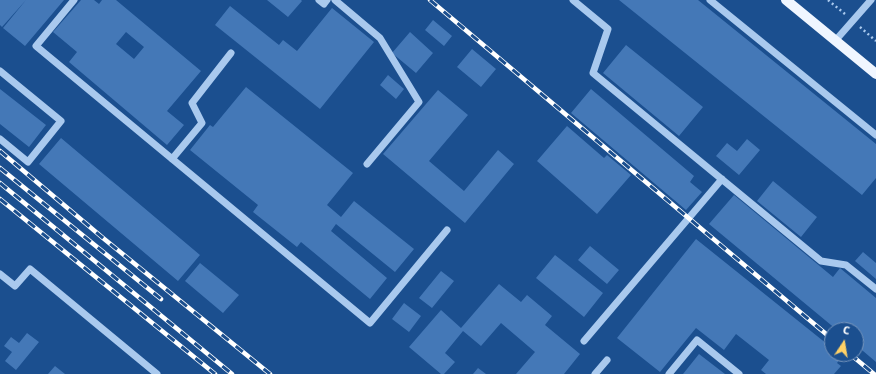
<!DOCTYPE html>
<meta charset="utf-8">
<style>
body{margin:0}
#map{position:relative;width:876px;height:374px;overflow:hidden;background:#1b4f8f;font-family:"Fira Sans",sans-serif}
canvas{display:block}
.north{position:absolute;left:824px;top:322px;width:40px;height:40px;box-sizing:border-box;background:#1b4f8f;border:1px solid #7695bc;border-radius:50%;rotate:12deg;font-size:11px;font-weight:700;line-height:16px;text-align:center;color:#fff}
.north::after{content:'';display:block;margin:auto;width:14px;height:18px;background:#ffd166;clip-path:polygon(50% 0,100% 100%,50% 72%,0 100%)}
</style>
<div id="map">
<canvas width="876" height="374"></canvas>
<div class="north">С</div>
</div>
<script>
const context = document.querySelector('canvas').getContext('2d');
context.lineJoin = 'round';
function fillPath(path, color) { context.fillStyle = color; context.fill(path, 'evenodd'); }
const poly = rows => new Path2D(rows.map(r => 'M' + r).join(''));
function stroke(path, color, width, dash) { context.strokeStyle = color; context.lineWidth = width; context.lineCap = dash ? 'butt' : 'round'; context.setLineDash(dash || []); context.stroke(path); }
const building = poly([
 [0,0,26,0,2,27,0,25],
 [26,0,64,0,25,46,3,28],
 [81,0,94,0,99,4,102,0,116,0,201,71,167,111,184,125,167,145,69,62,77,52,53,32],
 [126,32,144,47,134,59,116,44],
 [267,0,301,0,302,1,288,17],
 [619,0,698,0,876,144,876,178,862,195],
 [230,6,279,45,283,40,297,51,332,8,374,42,320,109,215,25],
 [433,20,452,36,444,46,425,30],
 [410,32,433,53,416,73,392,53],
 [626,45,703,107,679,136,603,73],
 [472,49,496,69,481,87,457,67],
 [388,75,404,89,396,99,380,85],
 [246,87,353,173,327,205,341,217,354,201,414,249,395,272,336,224,331,231,387,278,370,299,301,242,297,247,253,212,258,205,190,150,210,125,213,127],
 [0,89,46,125,29,147,0,124],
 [591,89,694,176,690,182,702,192,686,210,571,113],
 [438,90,468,115,429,161,464,191,498,150,514,164,465,223,383,154],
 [567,126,604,158,607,155,631,175,597,214,537,161],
 [61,138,200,255,178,281,39,164],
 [747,139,760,150,739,175,716,156,727,143,737,151],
 [773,181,817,217,801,237,757,201],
 [734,195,833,277,840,268,876,298,876,362,856,345,856,330,837,330,709,224],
 [696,239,832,348,832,354,840,354,842,356,837,363,841,366,834,374,766,374,761,370,769,360,736,334,724,350,696,328,660,372,617,338],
 [590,246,619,270,607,284,578,260],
 [863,252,876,263,876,279,855,261],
 [555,255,603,293,584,317,536,278],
 [200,263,239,295,223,313,185,281],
 [441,271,454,281,432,308,419,298],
 [499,284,521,302,527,295,552,316,545,325,580,354,564,374,516,374,535,352,501,323,481,346,463,331,445,353,455,362,444,374,441,374,409,347,441,310,461,328],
 [404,303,421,316,409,332,392,319],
 [27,333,39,342,16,370,5,361,12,352,4,346,11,337,19,343],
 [699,354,725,374,683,374],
 [55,366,65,374,48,374],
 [478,368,486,374,473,374]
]);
const path = poly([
 [828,0,845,14],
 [860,27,876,41]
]);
const minor = poly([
 [74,0,36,46,370,323,447,230],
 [319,0,324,4,327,0],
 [335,0,380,38,419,102,367,164],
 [573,0,608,29,593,73,821,261,846,265,876,289],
 [710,0,876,135],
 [835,41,871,0],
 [0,71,61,121,28,162,0,139],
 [172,159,202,123,192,103,231,53],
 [0,274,15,286,30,269,157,374],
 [584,341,722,179],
 [595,374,607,360],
 [669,374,697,340,739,374]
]);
const major = poly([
 [786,0,876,74]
]);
const rail = poly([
 [430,0,832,339],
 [0,151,103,238,270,374],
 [0,168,161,299],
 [0,183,232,374],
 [0,199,215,374],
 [850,354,874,374]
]);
fillPath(building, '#4478b7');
stroke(path, '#a9c9ee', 2.5, [2, 3]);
stroke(minor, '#a9c9ee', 7);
stroke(major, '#f0f6ff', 10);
stroke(rail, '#fff', 4.5);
stroke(rail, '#1b4f8f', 3, [9]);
</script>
